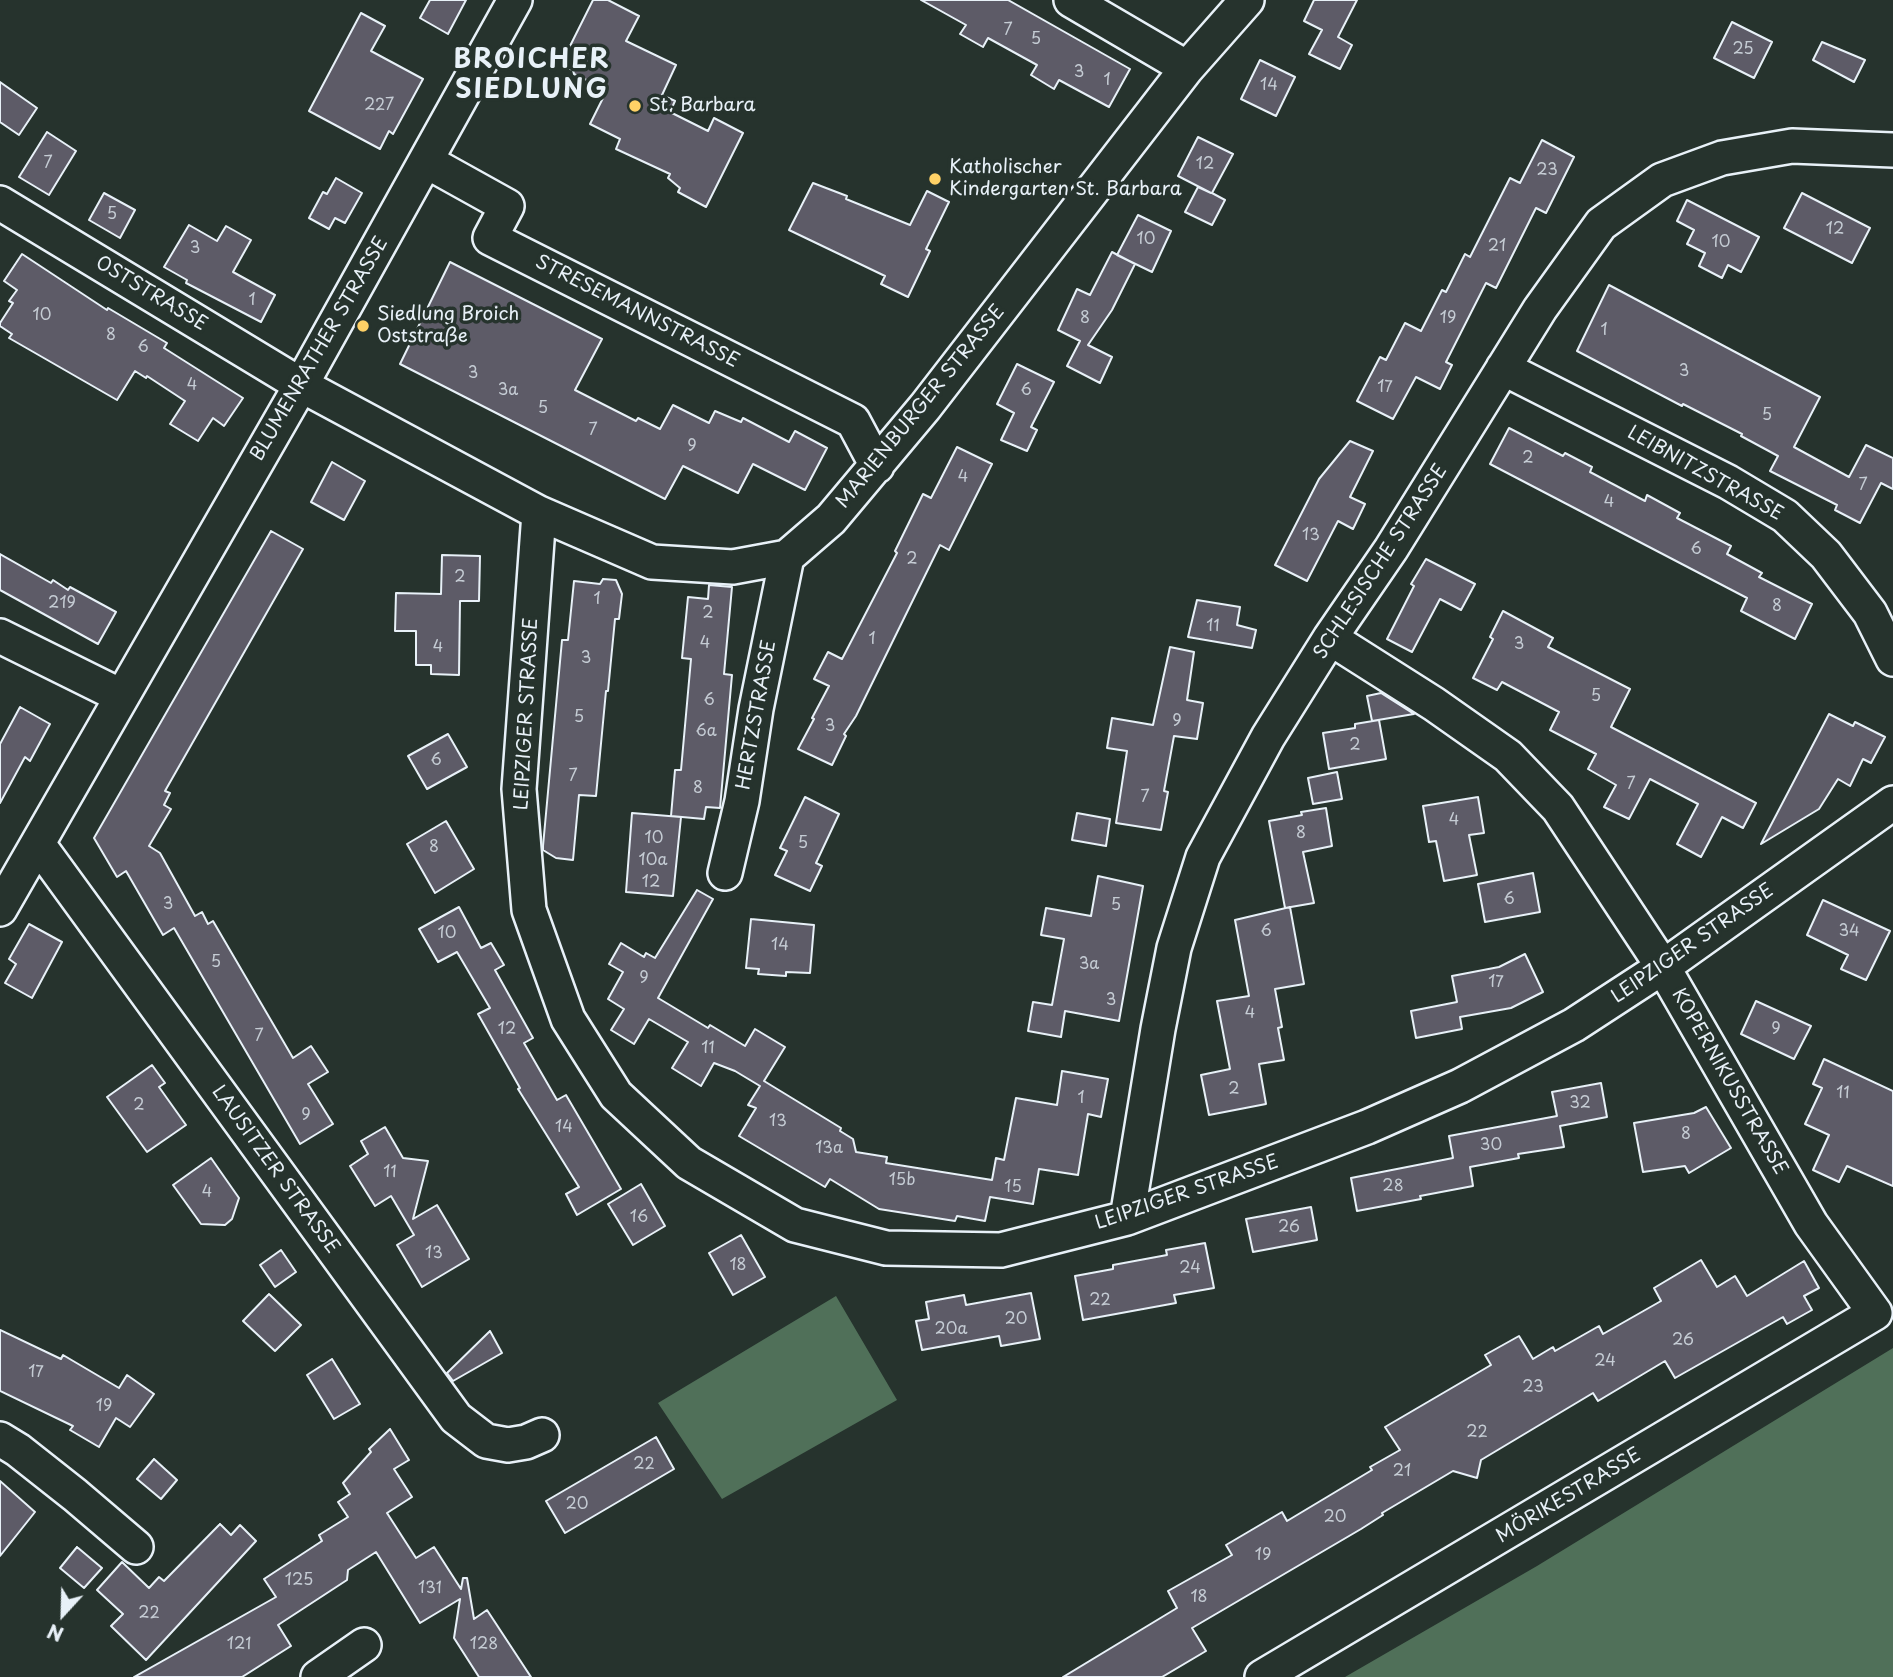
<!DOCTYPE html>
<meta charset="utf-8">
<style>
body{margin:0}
#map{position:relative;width:1893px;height:1677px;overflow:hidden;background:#26332d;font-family:"Playpen Sans",sans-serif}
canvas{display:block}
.north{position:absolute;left:28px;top:1579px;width:70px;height:70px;-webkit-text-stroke:5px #26332d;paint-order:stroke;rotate:202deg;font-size:19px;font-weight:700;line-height:28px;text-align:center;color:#e8f1f8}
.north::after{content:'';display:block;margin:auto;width:24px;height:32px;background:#e8f1f8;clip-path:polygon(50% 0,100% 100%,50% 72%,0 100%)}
</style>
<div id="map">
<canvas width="1893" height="1677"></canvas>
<div class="north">N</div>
</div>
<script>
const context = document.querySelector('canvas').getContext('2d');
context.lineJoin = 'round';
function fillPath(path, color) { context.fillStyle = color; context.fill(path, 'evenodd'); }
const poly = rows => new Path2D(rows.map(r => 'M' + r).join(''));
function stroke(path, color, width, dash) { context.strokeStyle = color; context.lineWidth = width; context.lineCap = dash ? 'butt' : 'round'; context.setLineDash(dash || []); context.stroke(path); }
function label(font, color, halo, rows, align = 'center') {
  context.font = font + ' "Playpen Sans",sans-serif'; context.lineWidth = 7; context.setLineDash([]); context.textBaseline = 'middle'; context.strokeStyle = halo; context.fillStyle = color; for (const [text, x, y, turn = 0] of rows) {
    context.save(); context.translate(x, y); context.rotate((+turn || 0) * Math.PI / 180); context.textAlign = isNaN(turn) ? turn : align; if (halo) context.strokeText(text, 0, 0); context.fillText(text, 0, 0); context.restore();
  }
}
const green = poly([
 [836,1296,897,1400,722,1499,658,1403],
 [1893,1348,1893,1677,1345,1677,1537,1566]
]);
const building = poly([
 [430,0,466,0,448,34,420,18,430,0],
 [593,0,608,0,639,16,626,41,676,65,662,95,675,101,670,112,708,131,714,118,743,133,706,207,678,192,680,188,668,178,670,174,616,149,620,139,590,124,607,90,574,74,573,70,565,67,570,58,565,56,593,0],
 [921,0,1008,0,1130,69,1109,107,1059,80,1054,89,1031,75,1037,65,988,38,983,47,960,34,966,25,921,0],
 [1314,0,1357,0,1338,37,1352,45,1340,69,1309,54,1322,30,1304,21,1314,0],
 [361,13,385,26,371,51,423,79,393,134,389,131,380,149,309,111,361,13],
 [1732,22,1772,42,1754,78,1714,58,1732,22],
 [1822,42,1865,60,1854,82,1813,60,1822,42],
 [1260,60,1295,77,1276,116,1241,99,1260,60],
 [0,82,37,108,19,135,0,122,0,82],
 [47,132,76,151,49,195,19,177,47,132],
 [1198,137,1233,154,1212,193,1225,200,1212,225,1185,212,1198,187,1211,193,1178,176,1198,137],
 [1542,140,1574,157,1546,213,1536,208,1496,288,1486,283,1446,362,1452,365,1440,389,1416,377,1393,419,1357,401,1380,357,1386,360,1405,323,1421,331,1442,290,1446,292,1465,254,1470,257,1510,178,1520,183,1542,140],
 [336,178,362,193,345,223,335,218,329,229,309,218,323,192,327,194,336,178],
 [813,183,847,196,846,199,910,225,927,191,949,202,926,249,930,251,908,297,881,284,885,276,789,230,813,183],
 [104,193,135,210,120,238,89,220,104,193],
 [1802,193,1870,228,1852,263,1784,228,1802,193],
 [1687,200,1759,237,1741,272,1728,265,1722,278,1699,266,1705,253,1687,244,1694,230,1677,221,1687,200],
 [1138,215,1171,231,1152,272,1117,255,1138,215],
 [189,225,217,241,226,226,251,240,233,272,275,295,261,322,186,283,187,280,164,267,189,225],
 [1112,252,1135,264,1112,310,1088,345,1112,357,1100,383,1067,366,1080,341,1058,330,1077,289,1090,295,1112,252],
 [22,254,107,310,108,308,167,343,164,348,243,398,224,426,213,418,198,441,170,424,185,401,147,376,146,378,135,371,117,400,9,338,12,334,0,326,0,323,13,303,9,301,17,290,4,281,22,254],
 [450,262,602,339,575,390,636,421,638,418,660,429,673,405,709,423,715,411,741,422,743,418,789,442,795,431,827,448,805,490,753,464,738,493,683,466,665,499,400,364,450,262],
 [1609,285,1820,397,1794,447,1849,477,1866,445,1893,458,1893,489,1881,483,1860,523,1835,510,1837,505,1770,471,1778,456,1741,436,1742,434,1683,404,1682,406,1577,351,1609,285],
 [1017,364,1054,382,1031,427,1037,430,1027,451,1001,440,1014,413,997,404,1017,364],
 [1509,428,1563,456,1565,453,1592,467,1590,472,1645,501,1647,495,1680,513,1677,518,1731,546,1727,554,1762,573,1759,577,1812,604,1795,639,1741,611,1747,598,1490,464,1509,428],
 [1350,441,1373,451,1350,497,1365,504,1353,529,1338,521,1307,581,1275,565,1319,479,1350,441],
 [957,447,992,464,949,550,940,545,856,716,844,734,846,736,832,765,798,749,814,719,812,718,829,686,814,679,828,652,842,659,897,553,895,551,923,494,931,498,957,447],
 [332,462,365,481,344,520,311,502,332,462],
 [271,531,303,549,165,791,170,793,164,805,171,809,149,846,160,853,195,916,202,912,208,924,213,921,293,1058,311,1046,328,1072,308,1084,333,1124,300,1144,174,928,163,935,126,871,117,877,94,838,271,531],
 [0,554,51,583,53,580,68,590,70,587,116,612,98,644,0,590,0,554],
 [442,555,480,556,479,601,460,601,459,675,431,674,431,665,416,665,416,631,395,631,396,593,441,594,442,555],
 [1426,559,1475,584,1461,610,1440,599,1412,652,1387,639,1414,586,1411,584,1426,559],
 [603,579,616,580,622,594,619,619,615,619,608,691,606,691,596,796,579,795,573,860,556,858,543,850,543,846,562,640,568,640,574,581,600,584,603,579],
 [709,585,732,587,724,674,732,675,720,808,706,807,704,819,671,816,675,770,681,770,691,659,682,658,688,597,708,599,709,585],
 [1197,600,1240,607,1237,625,1256,630,1252,648,1188,637,1197,600],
 [1503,611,1553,638,1548,647,1630,689,1611,727,1756,803,1743,828,1722,817,1701,857,1677,844,1698,804,1650,779,1629,819,1604,807,1616,785,1588,769,1596,754,1550,730,1559,712,1502,682,1497,690,1473,678,1493,639,1490,637,1503,611],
 [1170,647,1194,652,1187,700,1203,703,1197,739,1174,736,1164,791,1168,792,1161,830,1116,823,1127,751,1107,748,1112,718,1153,725,1170,647],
 [1381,693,1414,714,1372,721,1367,696,1381,693],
 [20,707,50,724,30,761,25,757,0,803,0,744,20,707],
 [1829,714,1853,726,1855,722,1885,737,1871,763,1863,759,1850,786,1838,779,1819,809,1761,844,1829,714],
 [1379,720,1386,759,1329,769,1323,733,1355,728,1355,724,1379,720],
 [448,734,467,767,427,789,408,756,448,734],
 [1337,772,1342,799,1313,804,1308,778,1337,772],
 [805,797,839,814,816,863,822,866,810,891,775,875,787,851,780,848,805,797],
 [1478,797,1484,833,1469,835,1477,875,1444,881,1436,841,1429,842,1423,806,1478,797],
 [1326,808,1332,846,1303,852,1314,903,1285,908,1269,821,1302,815,1301,812,1326,808],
 [632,813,681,817,673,896,626,892,632,813],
 [1077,813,1110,819,1106,846,1072,840,1077,813],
 [446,821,474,869,435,893,407,844,446,821],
 [1533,873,1540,912,1485,922,1478,884,1533,873],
 [1098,876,1143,886,1119,1021,1065,1011,1061,1037,1028,1031,1033,1002,1052,1005,1064,939,1041,935,1046,908,1091,916,1098,876],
 [697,890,713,899,658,998,708,1028,710,1025,745,1046,755,1029,785,1047,764,1081,841,1128,840,1131,853,1139,856,1152,887,1157,886,1163,992,1180,996,1158,1004,1160,1016,1098,1057,1105,1062,1071,1108,1079,1101,1117,1088,1114,1078,1175,1039,1169,1033,1204,990,1197,985,1221,957,1216,955,1221,879,1209,830,1179,825,1187,739,1136,756,1108,748,1105,760,1086,735,1071,714,1063,701,1086,672,1068,688,1042,649,1019,634,1044,611,1030,624,1009,608,999,623,972,609,964,621,943,644,957,646,953,655,958,697,890],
 [1823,900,1890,931,1866,980,1841,969,1848,955,1807,935,1823,900],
 [459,907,481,948,491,943,504,965,495,970,533,1038,524,1043,557,1100,566,1095,621,1189,577,1215,566,1194,579,1187,518,1089,520,1088,478,1014,490,1008,457,952,438,962,419,929,459,907],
 [1290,907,1304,984,1275,989,1282,1027,1278,1028,1284,1060,1259,1064,1266,1104,1209,1115,1201,1075,1230,1069,1217,1001,1249,996,1235,920,1290,907],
 [751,919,814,925,810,973,786,972,786,976,758,974,759,969,746,968,751,919],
 [29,924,62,942,32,998,5,983,16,964,9,959,29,924],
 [1525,954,1543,992,1511,1008,1460,1017,1462,1029,1416,1038,1411,1011,1457,1002,1452,976,1499,967,1525,954],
 [1756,1001,1811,1026,1794,1059,1741,1034,1756,1001],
 [1824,1059,1893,1091,1893,1186,1847,1166,1839,1182,1813,1170,1829,1135,1805,1124,1822,1088,1813,1084,1824,1059],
 [152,1065,165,1083,159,1087,186,1125,147,1152,107,1097,152,1065],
 [1601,1083,1607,1117,1560,1126,1564,1147,1518,1154,1519,1158,1470,1167,1473,1186,1420,1196,1421,1199,1357,1211,1351,1178,1453,1158,1449,1136,1557,1116,1552,1092,1601,1083],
 [1706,1107,1731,1148,1689,1173,1685,1166,1643,1172,1634,1123,1694,1113,1706,1107],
 [385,1127,403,1158,428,1161,413,1219,437,1205,469,1259,422,1287,397,1245,414,1235,391,1196,375,1206,350,1166,368,1154,361,1141,385,1127],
 [211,1158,239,1198,232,1219,225,1225,201,1224,173,1185,211,1158],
 [641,1184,665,1226,633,1245,608,1204,641,1184],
 [1311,1207,1317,1240,1253,1252,1246,1219,1311,1207],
 [741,1235,765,1277,733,1295,709,1253,741,1235],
 [1205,1243,1214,1288,1174,1295,1176,1303,1083,1320,1075,1276,1113,1269,1113,1265,1167,1255,1166,1250,1205,1243],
 [281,1250,296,1272,275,1287,260,1265,281,1250],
 [1701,1260,1717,1287,1735,1276,1747,1296,1804,1261,1819,1288,1804,1296,1812,1310,1787,1324,1783,1317,1675,1378,1665,1361,1598,1401,1593,1393,1481,1460,1477,1478,1453,1471,1382,1513,1383,1515,1361,1529,1192,1628,1206,1651,1162,1677,1063,1677,1177,1608,1168,1591,1232,1555,1226,1545,1282,1512,1287,1521,1372,1470,1370,1467,1400,1450,1385,1427,1491,1365,1485,1355,1519,1336,1533,1359,1553,1347,1555,1351,1599,1326,1603,1334,1661,1301,1654,1288,1701,1260],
 [1031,1293,1040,1339,1001,1346,999,1336,922,1350,916,1321,929,1319,926,1302,964,1295,966,1305,1031,1293],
 [269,1294,301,1325,275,1351,243,1321,269,1294],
 [0,1330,61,1359,63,1355,119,1388,127,1375,154,1394,130,1427,116,1418,99,1447,70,1430,73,1426,0,1391,0,1330],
 [490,1331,502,1353,453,1381,447,1373,490,1331],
 [332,1359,360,1404,334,1419,307,1375,332,1359],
 [390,1429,409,1460,394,1469,412,1497,387,1513,416,1558,434,1547,461,1589,463,1578,467,1578,474,1619,487,1610,531,1677,479,1677,454,1638,460,1599,420,1623,376,1552,348,1570,347,1580,278,1625,291,1646,242,1677,134,1677,276,1597,264,1579,322,1541,319,1535,348,1517,338,1502,350,1494,343,1483,371,1452,369,1449,390,1429],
 [656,1437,674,1469,565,1533,546,1501,656,1437],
 [154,1459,177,1480,161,1499,137,1479,154,1459],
 [0,1481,35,1512,0,1556,0,1481],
 [220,1524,231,1535,240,1525,256,1541,146,1660,111,1626,123,1614,97,1590,122,1562,149,1588,159,1577,164,1581,220,1524],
 [77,1547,102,1568,84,1588,60,1568,77,1547]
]);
const minor = poly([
 [1071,0,1187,68],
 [426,161,507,206,490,238,853,421,877,466],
 [0,203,301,385,539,513,652,562,733,567,787,557,831,519,925,407,1187,68,1247,0],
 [1503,368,1728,482,1785,516,1826,555,1870,613,1893,659],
 [539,513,519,789,529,910,568,1019,616,1095,689,1163,795,1225,886,1248,1001,1250,1127,1218,1367,1127,1460,1086,1574,1025,1663,967,1893,803],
 [0,636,121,696],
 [38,844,456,1418,486,1441,508,1445,526,1442,542,1435],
 [725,873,742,801,756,709,787,557],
 [0,909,301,385,515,0],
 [1127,1218,1158,1029,1174,948,1203,857,1268,737,1330,638,1391,549,1540,309,1601,224,1662,180,1722,158,1792,146,1893,150],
 [0,1439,18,1450,75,1495,136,1547],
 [318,1677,364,1645],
 [1262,1677,1875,1313,1811,1224,1663,967,1558,808,1508,756,1434,704,1330,638]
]);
const markers = [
 [635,106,7,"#ffd166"],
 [935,179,7,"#ffd166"],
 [363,326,7,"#ffd166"]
];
const numberNames = [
 ["7",1008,31],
 ["5",1036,40],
 ["25",1743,50],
 ["3",1079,73],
 ["1",1107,81],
 ["14",1269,86],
 ["227",379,106],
 ["7",48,164],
 ["12",1205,165],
 ["23",1547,171],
 ["5",112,215],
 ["12",1835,230],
 ["10",1146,240],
 ["10",1721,243],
 ["21",1497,247],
 ["3",195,249],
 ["1",252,301],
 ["10",42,316],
 ["8",1085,319],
 ["19",1448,319],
 ["1",1604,331],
 ["8",111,336],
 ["6",143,348],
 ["3",1684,372],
 ["3",473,374],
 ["4",192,386],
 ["17",1385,388],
 ["3a",508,391],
 ["6",1026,391],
 ["5",543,409],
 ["5",1767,416],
 ["7",593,431],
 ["9",692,447],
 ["2",1528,459],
 ["4",963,478],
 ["7",1863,486],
 ["4",1609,503],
 ["13",1311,536],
 ["6",1696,550],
 ["2",912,560],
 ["2",460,578],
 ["1",597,600],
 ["219",62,604],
 ["8",1777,607],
 ["2",708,614],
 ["11",1213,627],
 ["1",872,640],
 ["4",705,644],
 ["3",1519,645],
 ["4",438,648],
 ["3",586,659],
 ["5",1596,697],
 ["6",709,701],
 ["5",579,718],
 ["9",1177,722],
 ["3",830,727],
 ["6a",706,732],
 ["2",1355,746],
 ["6",436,761],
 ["7",573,777],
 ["7",1631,785],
 ["8",698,789],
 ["7",1145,798],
 ["4",1454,821],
 ["8",1301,834],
 ["10",654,839],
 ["5",803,844],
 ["8",434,848],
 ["10a",653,861],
 ["12",651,883],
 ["6",1509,900],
 ["3",168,905],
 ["5",1116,906],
 ["6",1266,932],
 ["34",1849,932],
 ["10",447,934],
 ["14",780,946],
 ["5",216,963],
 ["3a",1089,965],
 ["9",644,979],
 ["17",1496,983],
 ["3",1111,1001],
 ["4",1250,1014],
 ["12",507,1030],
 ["9",1776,1030],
 ["7",259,1037],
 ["11",708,1049],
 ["2",1234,1090],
 ["11",1843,1094],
 ["1",1081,1099],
 ["32",1580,1104],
 ["2",139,1106],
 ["9",306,1116],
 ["13",778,1122],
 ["14",564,1128],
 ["8",1686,1135],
 ["30",1491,1146],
 ["13a",829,1149],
 ["11",390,1173],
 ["15b",902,1181],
 ["28",1393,1187],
 ["15",1013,1188],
 ["4",207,1193],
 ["16",639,1218],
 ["26",1289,1228],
 ["13",434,1254],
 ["18",738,1266],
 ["24",1190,1269],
 ["22",1100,1301],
 ["20",1016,1320],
 ["20a",951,1330],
 ["26",1683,1341],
 ["24",1605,1362],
 ["17",36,1373],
 ["23",1533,1388],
 ["19",104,1407],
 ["22",1477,1433],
 ["22",644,1465],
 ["21",1402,1472],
 ["20",577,1505],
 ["20",1335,1518],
 ["19",1263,1556],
 ["125",299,1581],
 ["131",430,1589],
 ["18",1199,1598],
 ["22",149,1614],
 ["121",239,1645],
 ["128",484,1645]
];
const poiNames = [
 ["St. Barbara",649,106],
 ["Katholischer",949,168],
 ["Kindergarten St. Barbara",949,190],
 ["Siedlung Broich",377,315],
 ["Oststraße",377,337]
];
const streetNames = [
 ["OSTSTRASSE",151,294,31],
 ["STRESEMANNSTRASSE",637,312,27],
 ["BLUMENRATHER STRASSE",320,349,-60],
 ["MARIENBURGER STRASSE",921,407,-51],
 ["LEIBNITZSTRASSE",1705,474,29],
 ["SCHLESISCHE STRASSE",1381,562,-57],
 ["LEIPZIGER STRASSE",527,714,-87],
 ["HERTZSTRASSE",757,715,-80],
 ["LEIPZIGER STRASSE",1693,944,-35],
 ["KOPERNIKUSSTRASSE",1729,1082,60],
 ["LAUSITZER STRASSE",275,1170,54],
 ["LEIPZIGER STRASSE",1187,1193,-19],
 ["MÖRIKESTRASSE",1569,1496,-31]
];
const districtNames = [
 ["BROICHER",532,61],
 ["SIEDLUNG",532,91]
];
fillPath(green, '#507059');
fillPath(building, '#5d5b67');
stroke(building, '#e8f1f8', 2);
stroke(minor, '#e8f1f8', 38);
stroke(minor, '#26332d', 33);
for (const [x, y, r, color] of markers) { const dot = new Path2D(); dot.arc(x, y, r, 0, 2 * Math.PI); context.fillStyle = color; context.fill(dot); stroke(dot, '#26332d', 2.5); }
label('16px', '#c5ccd4', null, numberNames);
label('19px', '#e8f1f8', '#26332d', poiNames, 'left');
label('19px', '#e8f1f8', '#26332d', streetNames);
context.letterSpacing = '2px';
label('bold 26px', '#e8f1f8', '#26332d', districtNames);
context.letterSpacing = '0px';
</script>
